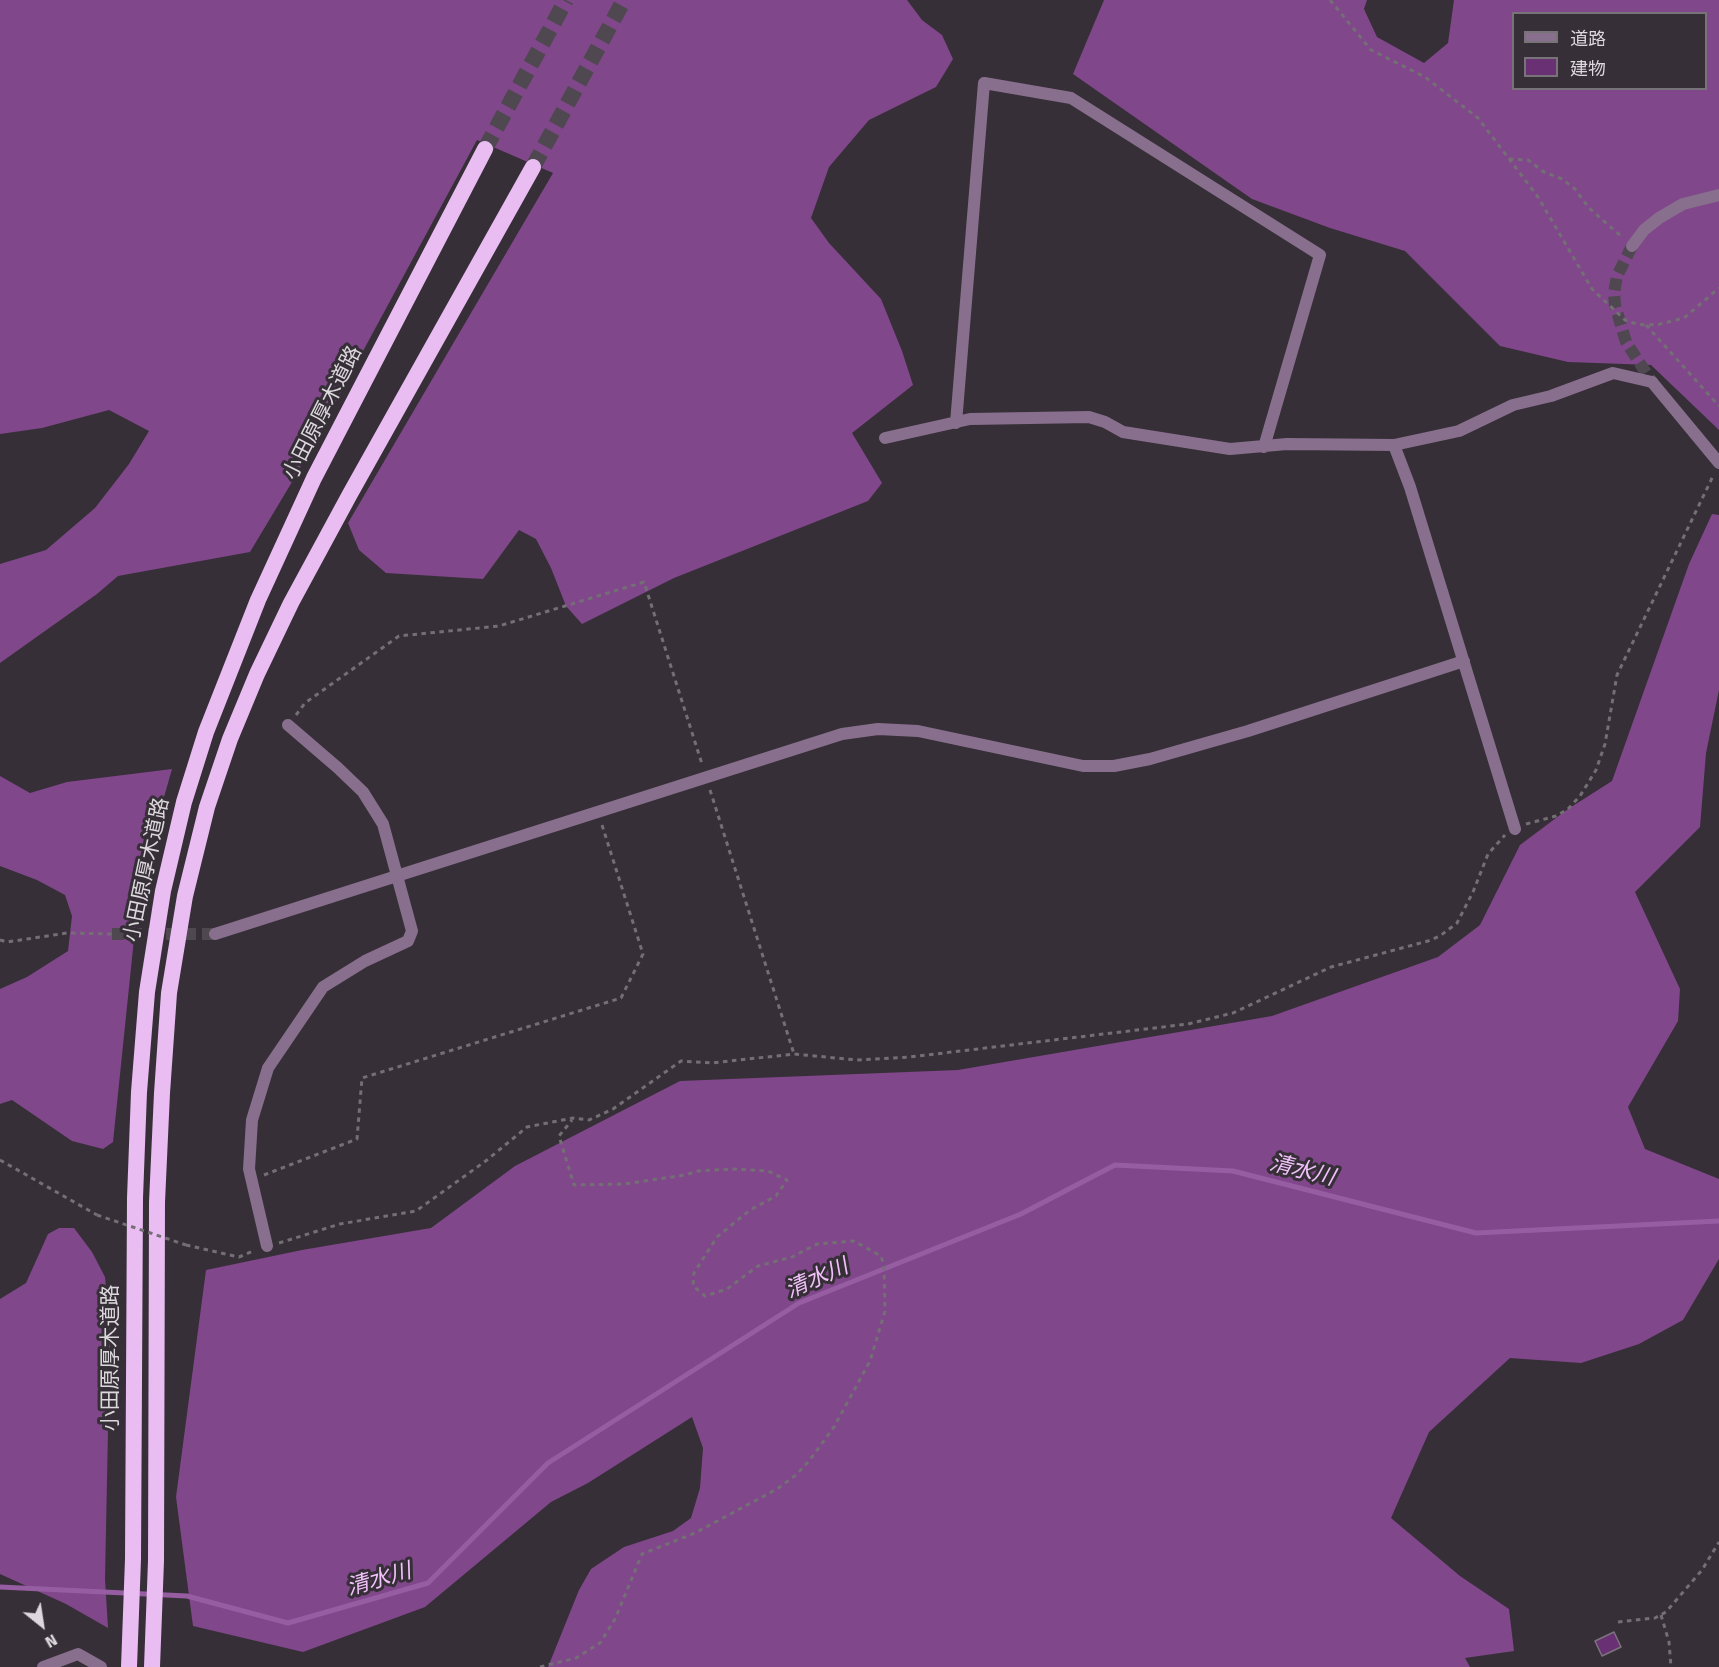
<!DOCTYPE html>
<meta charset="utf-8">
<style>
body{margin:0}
#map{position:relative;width:1719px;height:1667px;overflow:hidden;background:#362f37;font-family:"Fira Sans","Noto Sans JP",sans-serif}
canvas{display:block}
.legend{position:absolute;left:1512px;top:12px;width:195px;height:78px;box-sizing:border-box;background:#362f37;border:2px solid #787379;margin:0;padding:8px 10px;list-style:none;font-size:18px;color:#dcd8dd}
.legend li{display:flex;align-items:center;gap:12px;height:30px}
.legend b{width:30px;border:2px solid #787379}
.north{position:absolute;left:12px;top:1595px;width:60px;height:60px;-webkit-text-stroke:4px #362f37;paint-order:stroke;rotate:150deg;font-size:16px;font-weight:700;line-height:24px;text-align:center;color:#dcd8dd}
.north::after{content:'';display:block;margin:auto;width:21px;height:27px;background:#dcd8dd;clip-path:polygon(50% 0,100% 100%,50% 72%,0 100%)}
</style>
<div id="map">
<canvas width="1719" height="1667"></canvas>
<ul class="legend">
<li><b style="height:8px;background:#886f8d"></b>道路</li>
<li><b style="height:16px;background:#693174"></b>建物</li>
</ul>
<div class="north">N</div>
</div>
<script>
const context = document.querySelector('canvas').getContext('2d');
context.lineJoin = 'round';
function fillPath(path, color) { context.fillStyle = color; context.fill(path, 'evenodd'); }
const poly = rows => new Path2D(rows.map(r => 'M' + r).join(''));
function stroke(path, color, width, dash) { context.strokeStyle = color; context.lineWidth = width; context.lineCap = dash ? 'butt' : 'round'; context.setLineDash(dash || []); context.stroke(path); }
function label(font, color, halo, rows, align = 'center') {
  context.font = font + ' "Fira Sans","Noto Sans JP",sans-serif'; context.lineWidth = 6; context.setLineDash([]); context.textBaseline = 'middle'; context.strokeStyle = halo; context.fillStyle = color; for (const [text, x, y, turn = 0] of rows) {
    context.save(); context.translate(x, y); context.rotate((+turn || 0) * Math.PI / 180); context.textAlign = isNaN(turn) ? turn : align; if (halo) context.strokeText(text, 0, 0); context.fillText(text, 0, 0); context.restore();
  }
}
const forest = poly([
 [0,0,907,0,922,20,942,35,953,59,936,87,869,120,829,167,811,218,829,243,881,299,902,351,913,385,852,433,882,483,868,501,674,578,582,624,566,606,551,568,536,539,519,530,483,579,386,573,359,550,348,523,553,173,477,140,295,477,250,552,118,576,97,594,0,663,0,564,46,550,95,508,129,464,149,431,109,410,42,428,0,434],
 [1104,0,1367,0,1364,9,1377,37,1424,63,1448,43,1454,0,1719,0,1719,430,1651,365,1568,362,1500,346,1405,251,1330,228,1252,199,1073,74],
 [1514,14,1706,14,1706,88,1514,88],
 [1712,514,1719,515,1719,690,1706,753,1700,827,1635,892,1680,989,1678,1021,1628,1107,1645,1149,1719,1179,1719,1259,1683,1320,1639,1344,1581,1363,1510,1358,1429,1432,1391,1518,1460,1576,1509,1609,1514,1651,1465,1658,1470,1667,548,1667,579,1590,591,1569,624,1547,673,1531,691,1518,700,1488,703,1448,692,1417,588,1483,551,1502,425,1607,303,1652,193,1626,176,1497,206,1270,302,1250,431,1228,515,1166,680,1081,958,1070,1272,1016,1438,957,1480,925,1520,845,1568,809,1612,781,1689,564],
 [172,769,140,881,113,1142,103,1149,72,1141,12,1100,0,1104,0,989,27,977,68,951,72,916,65,895,37,880,0,866,0,776,30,793,67,782],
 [59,1228,74,1228,92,1252,105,1277,110,1331,105,1579,108,1628,66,1604,0,1574,0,1299,26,1283,48,1234]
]);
const stream = poly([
 [0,1587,187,1596,288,1623,428,1583,548,1463,799,1303,1021,1214,1115,1165,1233,1171,1476,1233,1719,1221]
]);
const building = poly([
 [1614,1632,1621,1647,1602,1656,1595,1641,1614,1632]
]);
const minorTunnel = poly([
 [112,934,215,934]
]);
const tertiaryTunnel = poly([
 [1632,246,1617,276,1614,293,1615,305,1626,342,1652,382]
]);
const trunkTunnel = poly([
 [485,149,566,0],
 [533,167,624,0]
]);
const path = poly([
 [1330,0,1371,50,1425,77,1478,118,1538,197,1592,289,1625,320,1636,324,1646,325,1660,324,1684,318,1719,288],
 [1509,159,1528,160,1544,172,1562,179,1575,189,1589,208,1622,237],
 [1646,325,1719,406],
 [296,715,305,703,399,636,499,626,644,582,702,764],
 [710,790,794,1054],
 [1526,824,1556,816,1568,809,1580,796,1596,770,1605,744,1617,675,1714,474],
 [0,940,7,942,67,933,112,934],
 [0,1160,97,1215],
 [264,1175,357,1139,362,1078,621,998,643,954,602,825],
 [279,1243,340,1224,416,1211,487,1160,527,1127,573,1118,589,1120,613,1109,681,1061,712,1063,794,1054,857,1060,910,1057,1188,1024,1233,1013,1331,967,1428,941,1440,936,1457,923,1473,892,1488,854,1505,835],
 [186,1245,239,1257,253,1251],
 [1661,1615,1669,1642,1671,1667],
 [1618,1622,1655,1618,1666,1612,1702,1570,1719,1542],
 [540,1667,576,1658,600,1643,615,1619,642,1554,695,1533,777,1489,796,1475,809,1461,834,1427,870,1361,885,1311,884,1266,881,1256,854,1241,817,1244,792,1257,758,1266,727,1289,705,1296,693,1286,694,1273,717,1237,750,1210,776,1196,787,1180,768,1171,735,1169,698,1171,685,1175,624,1184,574,1185,559,1136,572,1120]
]);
const minor = poly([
 [956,423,984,83,1071,98,1320,255,1264,447],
 [885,438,970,419,1089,417,1105,422,1123,432,1230,449,1287,444,1394,445,1459,431,1513,405,1551,396,1613,373,1652,382],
 [1394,445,1410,487,1515,829],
 [215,934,842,734,878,729,918,731,1083,766,1114,766,1150,759,1248,731,1464,661],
 [267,1246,249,1169,252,1120,268,1068,323,987,365,961,408,941,412,931,383,824,363,792,338,768,288,725],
 [43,1667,78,1654,101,1667]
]);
const tertiary = poly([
 [1632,246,1644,230,1659,218,1683,204,1719,195],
 [1652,382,1719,463]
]);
const trunk = poly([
 [129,1667,133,1559,135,1198,139,1092,147,992,163,891,184,802,206,732,258,600,314,478,485,149],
 [152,1667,156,1561,157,1202,162,1093,169,993,185,896,207,807,230,739,257,674,291,603,350,494,533,167]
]);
const pathBridge = poly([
 [97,1215,186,1245]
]);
const streetNames = [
 ["小田原厚木道路",323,413,-63],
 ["小田原厚木道路",147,870,-78],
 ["小田原厚木道路",111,1358,-90]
];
const waterNames = [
 ["清水川",1302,1171,14],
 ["清水川",817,1279,-24],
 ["清水川",379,1580,-16]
];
fillPath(forest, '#80478b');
stroke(stream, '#975da2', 5);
fillPath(building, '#693174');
stroke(building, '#7b747d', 1.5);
stroke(minorTunnel, '#4f4850', 12, [12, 6]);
stroke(tertiaryTunnel, '#4f4850', 12, [12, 6]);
stroke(trunkTunnel, '#4f4850', 16, [16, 8]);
stroke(path, '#746e75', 3, [4.5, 4.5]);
stroke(minor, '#886f8d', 12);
stroke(tertiary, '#886f8d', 12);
stroke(trunk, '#e9bcf2', 16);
stroke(pathBridge, '#746e75', 3, [4.5, 4.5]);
label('21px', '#dcd8dd', '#362f37', streetNames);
label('italic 22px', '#f1c2fa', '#362f37', waterNames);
</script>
